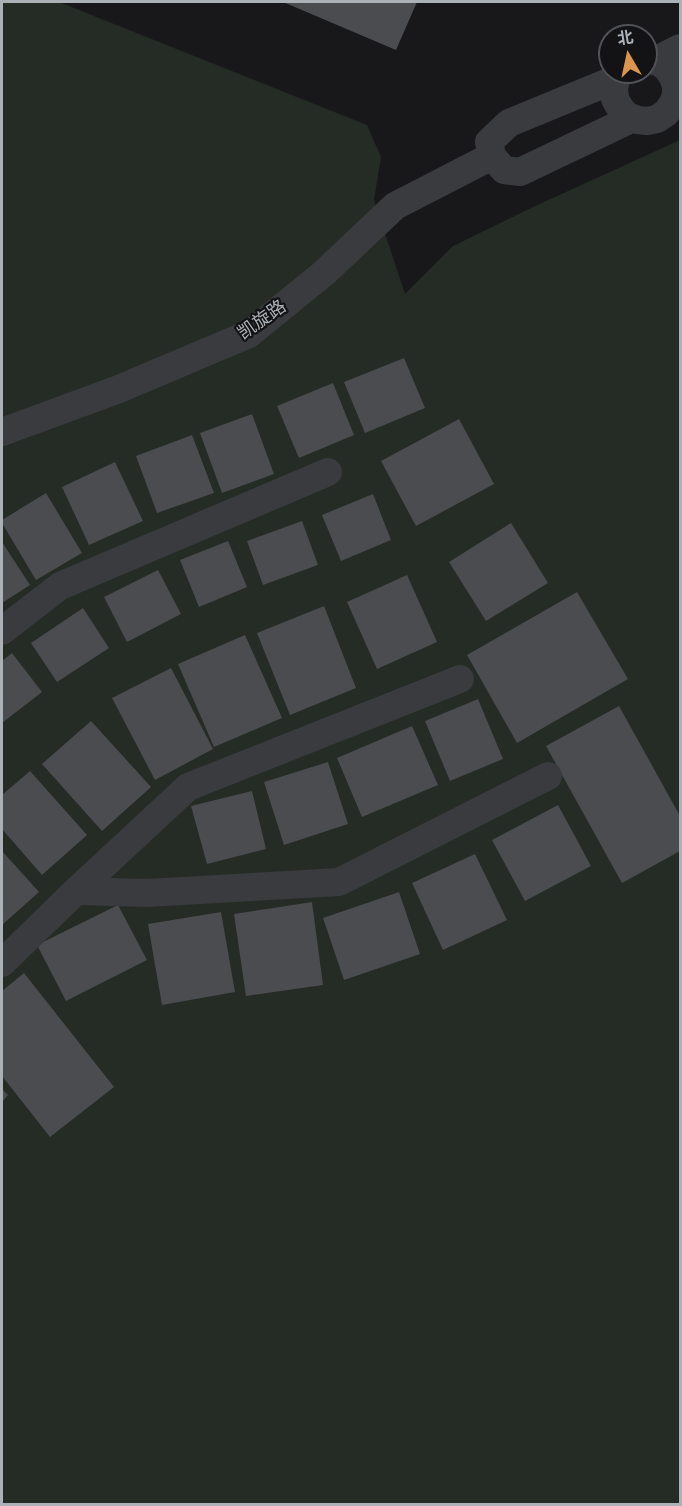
<!DOCTYPE html>
<meta charset="utf-8">
<style>
body{margin:0}
#map{position:relative;width:682px;height:1506px;overflow:hidden;background:#18181a;font-family:Raleway,"Noto Sans SC",sans-serif}
canvas{display:block}
.frame{position:absolute;inset:0;border:3px solid #acb1b8;pointer-events:none}
.north{position:absolute;left:598px;top:24px;width:60px;height:60px;box-sizing:border-box;background:#131315;border:2px solid #505256;border-radius:50%;rotate:351deg;font-size:16px;font-weight:700;line-height:24px;text-align:center;color:#acb1b8}
.north::after{content:'';display:block;margin:auto;width:21px;height:27px;background:#dc954e;clip-path:polygon(50% 0,100% 100%,50% 72%,0 100%)}
</style>
<div id="map">
<canvas width="682" height="1506"></canvas>
<div class="frame"></div>
<div class="north">北</div>
</div>
<script>
const context = document.querySelector('canvas').getContext('2d');
context.lineJoin = 'round';
function fillPath(path, color) { context.fillStyle = color; context.fill(path, 'evenodd'); }
const poly = rows => new Path2D(rows.map(r => 'M' + r).join(''));
function stroke(path, color, width, dash) { context.strokeStyle = color; context.lineWidth = width; context.lineCap = dash ? 'butt' : 'round'; context.setLineDash(dash || []); context.stroke(path); }
function label(font, color, halo, rows, align = 'center') {
  context.font = font + ' Raleway,"Noto Sans SC",sans-serif'; context.lineWidth = 4.5; context.setLineDash([]); context.textBaseline = 'middle'; context.strokeStyle = halo; context.fillStyle = color; for (const [text, x, y, turn = 0] of rows) {
    context.save(); context.translate(x, y); context.rotate((+turn || 0) * Math.PI / 180); context.textAlign = isNaN(turn) ? turn : align; if (halo) context.strokeText(text, 0, 0); context.fillText(text, 0, 0); context.restore();
  }
}
const green = poly([
 [2,2,59,2,367,125,381,157,374,200,405,294,453,246,533,207,680,140,680,1504,2,1504]
]);
const building = poly([
 [283,2,417,2,396,50],
 [404,358,425,408,365,433,344,382],
 [333,383,354,435,299,458,277,406],
 [252,414,274,474,222,493,200,433],
 [459,419,494,484,416,526,381,461],
 [192,435,214,493,157,513,136,456],
 [115,462,143,521,89,545,62,487],
 [46,493,82,553,36,580,2,523,2,520],
 [373,494,391,540,341,561,322,515],
 [302,521,318,565,263,585,247,541],
 [511,523,548,583,486,621,449,562],
 [228,541,247,587,199,607,180,560],
 [2,542,30,585,2,603],
 [158,570,181,614,127,642,104,597],
 [407,575,437,642,377,669,347,602],
 [577,592,628,679,517,743,467,655],
 [324,606,356,688,290,715,257,633],
 [83,608,109,648,57,682,31,643],
 [245,635,282,718,214,747,178,664],
 [12,653,42,692,2,723,2,661],
 [171,668,213,749,155,780,112,698],
 [478,699,503,759,450,781,425,721],
 [619,706,680,816,680,851,622,883,546,746],
 [91,721,151,787,102,831,42,764],
 [412,726,438,785,362,817,337,758],
 [328,762,348,824,284,845,264,782],
 [30,771,87,835,42,875,2,829,2,795],
 [252,791,266,849,207,864,191,806],
 [558,805,591,866,525,901,492,840],
 [2,851,39,892,2,925],
 [475,854,507,920,443,950,412,883],
 [399,892,420,954,344,980,323,918],
 [312,902,323,985,246,996,234,914],
 [118,905,147,960,66,1001,37,945],
 [221,912,235,992,162,1005,148,924],
 [24,973,114,1087,50,1137,2,1076,2,991],
 [2,1089,8,1095,2,1102]
]);
const minor = poly([
 [655,61,680,48],
 [620,72,616,79,509,123,489,142,492,156,504,170,520,172,633,118],
 [616,79,614,88,615,99,620,108,627,116,637,120,647,121,657,119,666,113,672,105,676,96,676,86,673,77,667,68,659,62,646,60],
 [2,432,119,389,249,334,324,273,395,206,492,156],
 [2,631,60,586,328,472],
 [76,891,188,787,460,679],
 [2,963,76,891,147,893,339,882,548,776]
]);
const streetNames = [
 ["凯旋路",262,320,-35]
];
fillPath(green, '#252b25');
fillPath(building, '#4a4c4f');
stroke(minor, '#393b3e', 28);
label('18px', '#acb1b8', '#131315', streetNames);
</script>
